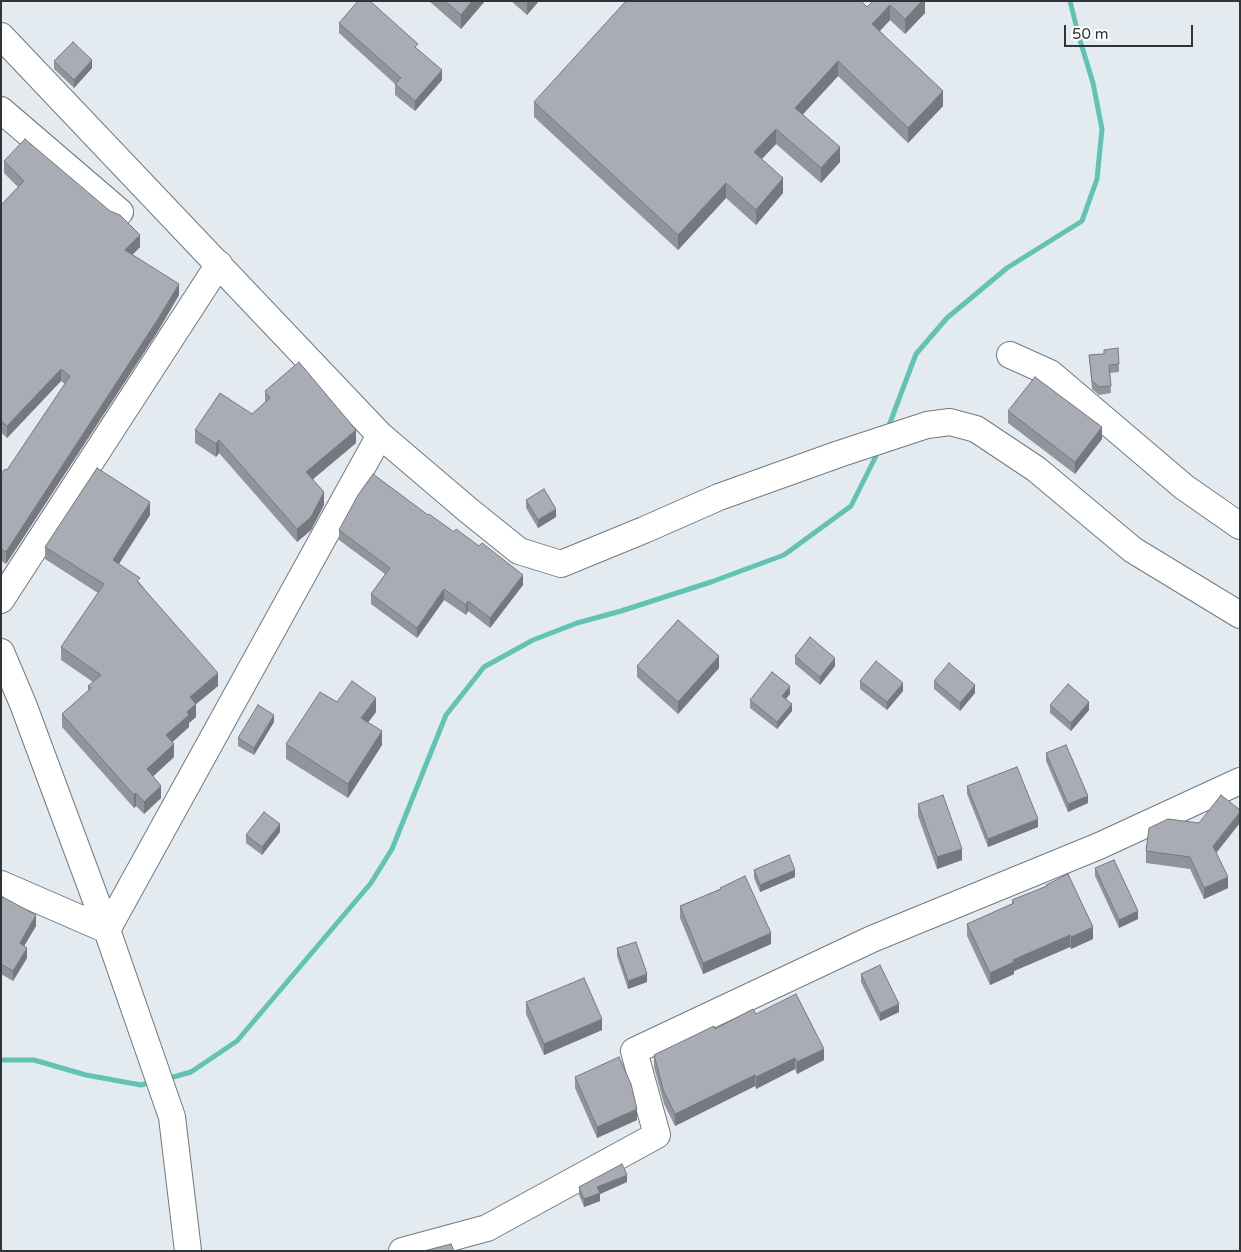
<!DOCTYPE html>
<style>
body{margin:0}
#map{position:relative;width:1241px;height:1252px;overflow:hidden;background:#e3ebf1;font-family:"Varela Round",sans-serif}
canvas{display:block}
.frame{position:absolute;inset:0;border:2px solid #313437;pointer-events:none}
.scale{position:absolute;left:1064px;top:25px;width:129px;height:22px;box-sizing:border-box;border:2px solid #313437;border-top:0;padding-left:6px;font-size:15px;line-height:18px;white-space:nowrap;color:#313437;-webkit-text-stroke:4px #fff;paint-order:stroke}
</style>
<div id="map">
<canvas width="1241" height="1252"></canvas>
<div class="frame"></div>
<div class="scale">50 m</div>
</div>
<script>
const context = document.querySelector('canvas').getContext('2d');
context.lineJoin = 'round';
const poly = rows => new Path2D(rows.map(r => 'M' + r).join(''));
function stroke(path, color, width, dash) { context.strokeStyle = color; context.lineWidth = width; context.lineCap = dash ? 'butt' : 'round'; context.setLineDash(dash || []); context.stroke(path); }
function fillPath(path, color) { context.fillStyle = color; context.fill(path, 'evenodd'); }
const stream = poly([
 [888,428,916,354,947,318,1007,268,1082,221,1097,179,1102,129,1093,83,1079,37,1070,1],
 [1,1060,34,1060,86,1075,141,1085,152,1082],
 [166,1079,191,1072,237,1041,371,883,392,849,446,715,484,667,533,640,577,623,621,611,711,582,784,555,851,506,879,450]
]);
const minor = poly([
 [1,36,380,435,107,930,1,884],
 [1,110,120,212],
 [1010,355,1050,373,1184,487,1240,526],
 [380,435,468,510,519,551,561,564,644,530,719,497,839,454,927,425,950,422,976,429,1036,469,1133,550,1240,615],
 [1,600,219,264],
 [1,652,23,704,107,930,172,1117,188,1251],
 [402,1251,487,1228,657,1135,634,1051,872,939,1099,846,1240,781]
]);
const wall = poly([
 [429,1,485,1,461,29],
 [511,1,539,1,527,15],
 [925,1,925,13,905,34,890,20,880,31,943,106,908,143,838,76,803,114,840,162,821,183,776,144,762,159,783,193,756,225,726,198,678,250,534,117,534,102,867,7],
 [339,23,418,50,442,80,415,111,395,95,395,84,339,33],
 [54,61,92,68,74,88,54,69],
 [4,161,140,247,132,255,179,295,158,331,6,564,1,561,1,474,7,470,65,384,61,381,7,438,1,432,1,205,18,187,4,173],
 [1104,350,1119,364,1119,372,1110,373,1111,393,1099,395,1092,389,1089,355,1104,354],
 [265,391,356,443,313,479,324,505,311,530,297,542,219,453,216,457,195,443,195,430,252,414,265,403],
 [1008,411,1102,439,1075,474,1008,423],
 [526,500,556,517,538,528,526,508],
 [150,515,119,564,140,583,218,686,196,704,196,717,189,723,189,727,172,742,174,757,153,776,161,798,144,814,136,806,134,808,62,727,62,714,88,691,88,686,93,682,61,660,61,647,98,593,45,559,45,547],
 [428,515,523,585,490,628,468,611,466,615,444,600,417,638,371,604,371,594,385,574,339,540,339,530],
 [795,656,835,666,820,685,795,664],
 [637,666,719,668,678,714,637,677],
 [860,681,903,691,887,710,860,689],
 [934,681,975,693,960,711,934,689],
 [790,694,786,699,792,711,777,729,750,708,750,700],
 [337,702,376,712,368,722,382,745,348,798,286,759,286,744],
 [1050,705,1089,710,1071,731,1050,713],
 [274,722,254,755,238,746,238,738],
 [1046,753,1088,803,1068,812,1046,761],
 [967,786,1038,827,988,847,967,794],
 [918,804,962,860,937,869,918,816],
 [280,832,262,855,246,843,246,835],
 [1146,851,1216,853,1228,888,1204,899,1190,869,1146,863],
 [1095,868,1138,919,1119,928,1095,876],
 [754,870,795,877,760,892,754,878],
 [720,889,771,944,703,974,680,918,680,906],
 [1,890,2,896,36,926,24,946,27,958,13,981,1,974],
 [1012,900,1093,939,1071,949,1070,947,1014,971,1014,974,990,985,967,936,967,924,1012,904],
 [617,948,647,982,628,989,617,956],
 [861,974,899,1012,880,1021,861,982],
 [526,1002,602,1030,544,1055,526,1014],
 [756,1014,824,1060,797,1074,795,1069,756,1089,755,1086,675,1126,664,1104,654,1067,654,1055,715,1029],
 [575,1077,637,1120,597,1138,575,1088],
 [627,1182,600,1194,600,1201,584,1207,579,1195,579,1187]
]);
const shadedWall = poly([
 [472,1,485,1,461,29,461,15],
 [527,1,539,1,527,15],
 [922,1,925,1,925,13,905,34,905,19],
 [890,5,890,20,872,39,872,24],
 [92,60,92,68,74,88,74,80],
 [838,61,838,76,795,123,795,108],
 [442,70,442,80,415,111,415,101],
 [943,91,943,106,908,143,908,128],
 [776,129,776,144,754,167,754,152],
 [840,147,840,162,821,183,821,168],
 [783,178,783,193,756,225,756,210],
 [726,183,726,198,678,250,678,235],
 [140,235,140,247,125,262,125,250],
 [179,284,179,295,158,331,6,564,6,552],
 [61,369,61,381,7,438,7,426],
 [1102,427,1102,439,1075,474,1075,462],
 [356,430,356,443,306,485,306,472],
 [219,440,219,453,216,457,216,444],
 [324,492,324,505,311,530,297,542,297,529],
 [150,502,150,515,113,573,113,560],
 [556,509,556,517,538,528,538,520],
 [523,575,523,585,490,628,490,618],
 [444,589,444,600,417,638,417,628],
 [468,601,468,611,466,615,466,605],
 [719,656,719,668,678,714,678,702],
 [835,658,835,666,820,685,820,677],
 [218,673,218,686,196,704,196,717,189,723,189,727,166,748,166,735,190,697],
 [903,683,903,691,887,710,887,702],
 [975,685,975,693,960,711,960,703],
 [790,686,790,694,782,703,782,696],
 [376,698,376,712,361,732,361,718],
 [1089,702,1089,710,1071,731,1071,723],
 [792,704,792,711,777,729,777,722],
 [274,715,274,722,254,755,254,748],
 [382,731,382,745,348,798,348,784],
 [174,744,174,757,147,782,147,769],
 [161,786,161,798,144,814,144,802],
 [136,793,136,806,134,808,134,795],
 [1088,796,1088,803,1068,812,1068,804],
 [1240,812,1240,823,1213,857,1213,846],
 [1038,819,1038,827,988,847,988,839],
 [280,824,280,832,262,855,262,847],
 [962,849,962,860,937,869,937,857],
 [795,870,795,877,760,892,760,885],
 [1228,877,1228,888,1204,899,1204,888],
 [1138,911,1138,919,1119,928,1119,920],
 [36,915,36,926,20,953,20,943],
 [1093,927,1093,939,1071,949,1071,937],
 [771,933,771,944,703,974,703,963],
 [1070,935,1070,947,1014,971,1014,974,990,985,990,973,1013,960],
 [27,948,27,958,13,981,13,971],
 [647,974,647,982,628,989,628,981],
 [899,1004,899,1012,880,1021,880,1013],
 [602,1019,602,1030,544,1055,544,1044],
 [824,1049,824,1060,797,1074,797,1062],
 [795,1058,795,1069,756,1089,756,1077],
 [755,1075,755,1086,675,1126,675,1114],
 [637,1109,637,1120,597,1138,597,1127],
 [627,1175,627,1182,600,1194,600,1201,584,1207,584,1199,597,1187]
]);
const building = poly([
 [358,1,370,1,418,44,415,47,442,70,415,101,395,84,401,78,339,23,358,1],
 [445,1,472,1,461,15,445,1],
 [626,1,861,1,867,7,873,1,922,1,905,19,890,5,872,24,943,91,908,128,838,61,795,108,840,147,821,168,776,129,754,152,783,178,756,210,726,183,678,235,534,102,626,1],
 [73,42,92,60,74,80,54,61,73,42],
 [25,139,110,211,120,215,140,235,125,250,179,284,158,319,6,552,1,549,1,474,5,469,7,470,70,376,61,369,7,426,1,421,1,205,24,181,4,161,25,139],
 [1118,348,1119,364,1109,365,1111,386,1099,387,1092,381,1089,355,1104,354,1104,350,1118,348],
 [299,362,356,430,306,472,324,492,311,517,297,529,219,440,216,444,195,430,220,393,252,414,270,398,265,391,299,362],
 [1035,377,1102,427,1075,462,1008,411,1035,377],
 [97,468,150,502,113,560,140,578,137,581,218,673,190,697,196,704,187,712,189,715,166,735,174,744,147,769,161,786,144,802,136,793,134,795,62,714,91,688,88,686,101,675,61,647,104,584,45,547,97,468],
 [373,474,428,515,429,514,454,532,456,529,479,546,482,543,523,575,490,618,468,601,466,605,444,589,417,628,371,594,390,568,339,530,358,495,373,474],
 [544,489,556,509,538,520,526,500,544,489],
 [678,620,719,656,678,702,637,666,678,620],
 [810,637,835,658,820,677,795,656,810,637],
 [876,661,903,683,887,702,860,681,876,661],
 [949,663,975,685,960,703,934,681,949,663],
 [772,672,790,686,782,696,792,704,777,722,750,700,772,672],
 [352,681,376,698,361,718,382,731,348,784,286,744,320,692,337,702,352,681],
 [1068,684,1089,702,1071,723,1050,705,1068,684],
 [258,705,274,715,254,748,238,738,258,705],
 [1066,745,1088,796,1068,804,1046,753,1066,745],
 [1017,767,1038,819,988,839,967,786,1017,767],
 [943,795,962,849,937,857,918,804,943,795],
 [1221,795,1240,810,1240,812,1213,846,1228,877,1204,888,1190,857,1146,851,1149,828,1168,819,1199,823,1221,795],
 [264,812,280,824,262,847,246,835,264,812],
 [789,855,795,870,760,885,754,870,789,855],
 [1114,860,1138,911,1119,920,1095,868,1114,860],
 [1068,874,1093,927,1071,937,1070,935,1013,960,1014,962,990,973,967,924,1014,903,1012,900,1047,886,1046,885,1068,874],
 [745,876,771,933,703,963,680,906,721,889,720,888,745,876],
 [1,896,36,915,20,943,27,948,13,971,1,964,1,896],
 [636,942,647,974,628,981,617,948,636,942],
 [880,965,899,1004,880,1013,861,974,880,965],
 [584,978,602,1019,544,1044,526,1002,584,978],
 [796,994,824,1049,797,1062,795,1058,756,1077,755,1075,675,1114,664,1092,654,1055,714,1026,715,1029,753,1009,756,1014,796,994],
 [619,1057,631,1084,637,1109,597,1127,575,1077,619,1057],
 [622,1164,627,1175,597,1187,600,1193,584,1199,579,1187,622,1164],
 [451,1244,454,1251,424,1251,451,1244]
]);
stroke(stream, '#62c3b5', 5);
stroke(minor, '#72797e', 28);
stroke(minor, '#fff', 26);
fillPath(wall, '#92949c');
fillPath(shadedWall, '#77787f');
fillPath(building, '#aaacb5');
stroke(building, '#77787f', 1);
</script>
